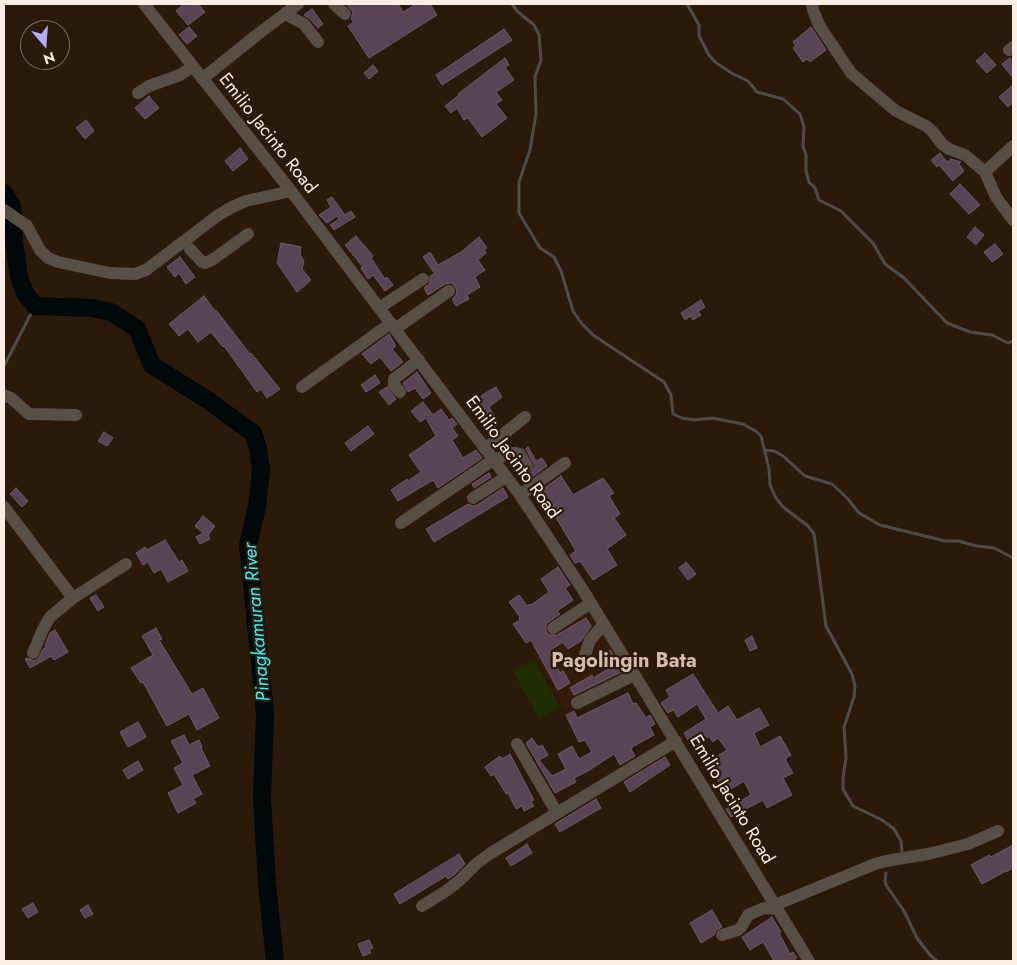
<!DOCTYPE html>
<style>
body{margin:0}
#map{position:relative;width:1017px;height:965px;overflow:hidden;background:#2b190a;font-family:Jost,sans-serif}
canvas{display:block}
.frame{position:absolute;inset:0;border:5px solid #fceee4;pointer-events:none}
.north{position:absolute;left:20px;top:20px;width:50px;height:50px;box-sizing:border-box;background:#2b190a;border:1px solid #7f6e61;border-radius:50%;rotate:162deg;font-size:14px;font-weight:700;line-height:20px;text-align:center;color:#fceee4}
.north::after{content:'';display:block;margin:auto;width:18px;height:22px;background:#b1adfa;clip-path:polygon(50% 0,100% 100%,50% 72%,0 100%)}
</style>
<div id="map">
<canvas width="1017" height="965"></canvas>
<div class="frame"></div>
<div class="north">N</div>
</div>
<script>
const context = document.querySelector('canvas').getContext('2d');
context.lineJoin = 'round';
function fillPath(path, color) { context.fillStyle = color; context.fill(path, 'evenodd'); }
const poly = rows => new Path2D(rows.map(r => 'M' + r).join(''));
function stroke(path, color, width, dash) { context.strokeStyle = color; context.lineWidth = width; context.lineCap = dash ? 'butt' : 'round'; context.setLineDash(dash || []); context.stroke(path); }
function label(font, color, halo, rows, align = 'center') {
  context.font = font + ' Jost,sans-serif'; context.lineWidth = 4.5; context.setLineDash([]); context.textBaseline = 'middle'; context.strokeStyle = halo; context.fillStyle = color; for (const [text, x, y, turn = 0] of rows) {
    context.save(); context.translate(x, y); context.rotate((+turn || 0) * Math.PI / 180); context.textAlign = isNaN(turn) ? turn : align; if (halo) context.strokeText(text, 0, 0); context.fillText(text, 0, 0); context.restore();
  }
}
const built = poly([
 [589,609,629,677,565,709,530,646]
]);
const green = poly([
 [534,659,560,707,539,719,512,670]
]);
const stream = poly([
 [512,4,518,12,534,25,539,35,541,60,535,77,536,114,530,150,519,182,519,213,540,248,554,257,561,271,573,311,582,324,593,335,664,382,671,395,673,414,682,418,694,420,712,418,743,424,757,432,761,436,769,469,770,485,776,498,783,507,808,526,814,534,826,626,852,674,855,686,854,697,844,727,846,758,843,778,843,789,853,806,882,820,894,829,901,841,902,851],
 [687,4,699,25,699,36,709,55,715,62,733,74,748,81,757,92,783,99,800,114,804,127,803,146,806,155,806,171,809,182,815,188,819,200,841,211,873,243,885,264,904,278,947,323,970,332,992,335,1008,343,1013,341],
 [4,366,35,306],
 [764,450,774,451,783,456,805,476,832,484,847,498,859,513,880,525,945,541,958,541,977,546,994,548,1013,558],
 [886,873,885,881,886,885,904,911,917,938,929,954,937,961]
]);
const river = poly([
 [4,193,12,206,14,242,19,277,25,293,35,306,92,308,111,312,137,329,152,365,209,401,253,433,258,448,261,470,257,507,248,545,265,714,262,799,267,884,275,961]
]);
const building = poly([
 [184,4,198,4,205,12,188,25,176,11,184,4],
 [346,4,398,4,403,12,416,4,430,4,437,15,369,58,348,26,354,22,351,19,353,12,346,4],
 [312,9,323,24,318,28,310,19,304,15,312,9],
 [189,27,197,36,187,44,179,35,189,27],
 [811,27,826,50,810,62,807,59,803,62,793,48,796,46,793,42,811,27],
 [504,29,512,40,442,85,436,75,504,29],
 [985,53,996,65,987,73,976,61,985,53],
 [505,58,509,65,505,67,514,80,496,92,502,100,496,104,507,118,482,137,468,118,464,120,457,108,451,113,445,106,459,95,458,94,505,58],
 [1010,58,1013,62,1013,78,1002,64,1010,58],
 [373,65,378,71,369,79,364,73,373,65],
 [1013,85,1013,102,1008,107,999,97,1013,85],
 [149,96,159,108,145,119,135,108,149,96],
 [86,120,94,131,85,139,76,128,86,120],
 [240,148,248,159,233,171,225,161,240,148],
 [940,153,947,162,951,159,961,162,959,164,964,171,953,181,939,165,937,167,931,160,940,153],
 [960,184,980,205,969,214,950,194,960,184],
 [332,197,345,215,351,211,355,217,334,230,330,225,339,219,337,216,327,223,319,215,331,207,327,200,332,197],
 [975,227,984,235,976,245,967,237,975,227],
 [356,236,373,256,371,258,385,279,387,277,393,285,385,291,373,275,368,279,361,268,363,267,345,245,356,236],
 [479,237,487,248,484,250,486,253,478,260,485,270,475,277,480,287,467,295,469,299,456,306,452,299,456,295,457,290,452,283,445,284,428,295,424,288,430,283,430,276,435,274,423,257,430,252,438,265,461,252,479,237],
 [281,243,301,247,300,254,304,261,302,269,311,280,297,292,277,263,281,243],
 [995,244,1003,254,992,262,984,252,995,244],
 [180,257,195,277,186,284,179,273,175,277,167,267,180,257],
 [204,296,215,311,216,310,250,354,251,353,280,389,267,398,261,389,257,392,224,346,223,347,211,332,198,342,188,329,179,336,169,324,204,296],
 [701,300,705,307,698,311,701,315,693,320,691,316,685,320,681,313,701,300],
 [389,334,396,346,392,349,403,362,391,371,380,357,371,364,362,354,389,334],
 [417,372,431,393,423,399,415,388,408,392,403,383,417,372],
 [375,375,380,383,366,392,361,385,375,375],
 [387,387,396,399,389,405,379,392,387,387],
 [496,387,502,397,489,407,497,420,489,425,484,417,472,407,482,395,496,387],
 [423,402,433,415,441,409,449,420,452,418,457,424,452,428,458,436,452,440,463,458,476,450,482,458,438,488,433,480,398,501,391,490,407,479,408,481,421,472,409,455,436,436,426,418,420,422,411,411,423,402],
 [368,426,374,434,351,451,345,443,368,426],
 [104,432,113,438,107,446,98,441,104,432],
 [528,447,536,461,542,458,547,466,528,480,524,473,531,473,535,466,526,449,528,447],
 [489,473,491,477,474,488,472,484,489,473],
 [561,476,573,495,603,478,614,493,609,496,620,514,614,518,626,535,607,549,617,565,593,580,580,561,575,563,570,555,576,551,552,511,550,512,539,492,561,476],
 [16,488,28,501,22,507,10,494,16,488],
 [503,488,508,497,434,542,426,529,468,504,473,506,477,505,503,488],
 [203,516,215,526,208,535,210,539,200,544,196,537,203,533,195,526,203,516],
 [165,540,179,562,182,560,188,571,168,582,161,569,154,573,148,562,143,565,136,553,145,547,147,550,165,540],
 [686,562,696,574,688,580,679,568,686,562],
 [558,567,570,585,565,588,573,600,557,611,560,614,546,624,546,632,550,635,557,635,586,618,591,626,581,641,568,649,563,642,549,651,560,673,563,671,570,683,558,690,531,640,526,643,513,624,520,620,519,618,520,617,509,602,519,595,527,606,530,604,531,605,549,592,541,579,558,567],
 [96,595,104,607,98,611,90,598,96,595],
 [156,628,162,639,159,640,192,694,203,688,219,718,197,730,189,714,167,726,143,682,141,683,131,668,153,655,142,636,156,628],
 [55,630,68,652,54,660,51,656,30,668,25,659,27,658,34,661,38,659,43,649,46,648,45,645,50,633,55,630],
 [752,636,757,648,750,651,745,640,752,636],
 [610,650,623,671,574,695,570,688,592,675,593,678,608,669,601,655,610,650],
 [693,674,718,713,728,706,737,720,759,708,769,725,754,733,760,747,780,736,791,755,785,759,793,773,783,778,792,795,767,808,763,800,731,817,726,809,751,795,744,781,726,792,706,763,727,750,718,738,713,742,709,736,707,738,705,735,690,744,684,733,706,719,697,704,678,717,673,710,668,713,661,703,670,697,666,690,693,674],
 [628,693,633,704,636,703,646,718,650,715,655,724,650,727,654,735,634,746,631,749,635,756,620,765,614,754,588,771,574,778,576,782,555,793,526,743,532,738,538,747,542,745,548,755,539,760,552,776,566,769,558,754,572,746,579,759,592,752,585,740,579,742,566,715,574,711,577,718,628,693],
 [138,722,146,737,128,747,120,732,138,722],
 [184,735,189,745,199,740,202,747,201,748,210,766,192,775,202,794,193,799,196,803,178,813,168,793,183,785,174,768,183,763,171,741,184,735],
 [510,754,534,800,531,801,534,806,524,811,522,806,516,809,508,793,506,794,494,774,491,776,485,767,500,756,502,759,510,754],
 [665,757,670,765,630,792,624,782,665,757],
 [138,761,143,770,128,779,123,770,138,761],
 [596,799,601,808,560,832,555,824,596,799],
 [527,844,532,853,511,866,506,858,527,844],
 [1013,845,1013,868,1006,872,1006,871,982,884,971,865,989,855,991,857,1013,845],
 [459,854,465,864,454,875,448,879,446,876,400,904,394,894,459,854],
 [33,903,38,912,28,918,22,909,33,903],
 [88,905,93,914,85,918,80,910,88,905],
 [712,910,722,927,716,930,714,935,701,943,690,923,712,910],
 [772,917,781,932,779,933,790,954,793,952,797,958,793,960,794,961,774,961,763,942,750,950,742,937,772,917],
 [369,940,373,948,369,950,371,953,363,956,358,944,369,940]
]);
const minor = poly([
 [144,4,291,191,520,495,583,590,809,961],
 [334,4,345,14],
 [812,4,813,10,819,25,851,73,896,111,926,126,932,131,942,144,949,149,965,155,985,172],
 [285,14,304,24,318,42],
 [1009,50,1013,47],
 [202,79,258,34,298,4],
 [138,93,149,86,180,75,192,67],
 [1013,146,985,172,996,197,1013,220],
 [4,210,27,226,40,250,48,258,58,262,110,273,135,274,146,270,217,216,232,207,246,201,291,191],
 [190,249,202,262,205,263,212,260,248,234],
 [379,308,423,279],
 [395,329,449,291],
 [302,387,391,323],
 [400,392,394,385,394,379,419,360],
 [4,395,11,398,29,414,76,415],
 [485,449,525,417],
 [520,495,565,463],
 [473,498,506,477],
 [4,507,73,598,126,564],
 [401,523,493,460,511,453,516,453,520,454,527,466],
 [553,628,591,603],
 [33,653,43,629,50,617,73,598],
 [581,667,590,640,604,624],
 [577,703,634,675],
 [517,744,557,813],
 [775,905,875,864,886,861,928,854,968,844,998,831],
 [422,906,446,891,459,881,476,864,491,853,676,741],
 [722,935,738,930,742,926,748,915,764,908,777,909]
]);
const streetNames = [
 ["Emilio Jacinto Road",267,134,52],
 ["Emilio Jacinto Road",512,458,54],
 ["Emilio Jacinto Road",731,800,59]
];
const waterNames = [
 ["Pinagkamuran River",258,622,-95]
];
const quarterNames = [
 ["Pagolingin Bata",624,662]
];
fillPath(built, '#351c09');
fillPath(green, '#202d00');
stroke(stream, '#4c4d4b', 3);
stroke(river, '#000809', 18);
fillPath(building, '#594354');
stroke(building, '#6f596a', 1);
stroke(minor, '#574e46', 12);
label('18px', '#fceee4', '#2b190a', streetNames);
label('italic 19px', '#2ef2fc', '#2b190a', waterNames);
label('bold 20px', '#d5bba9', '#2b190a', quarterNames);
</script>
